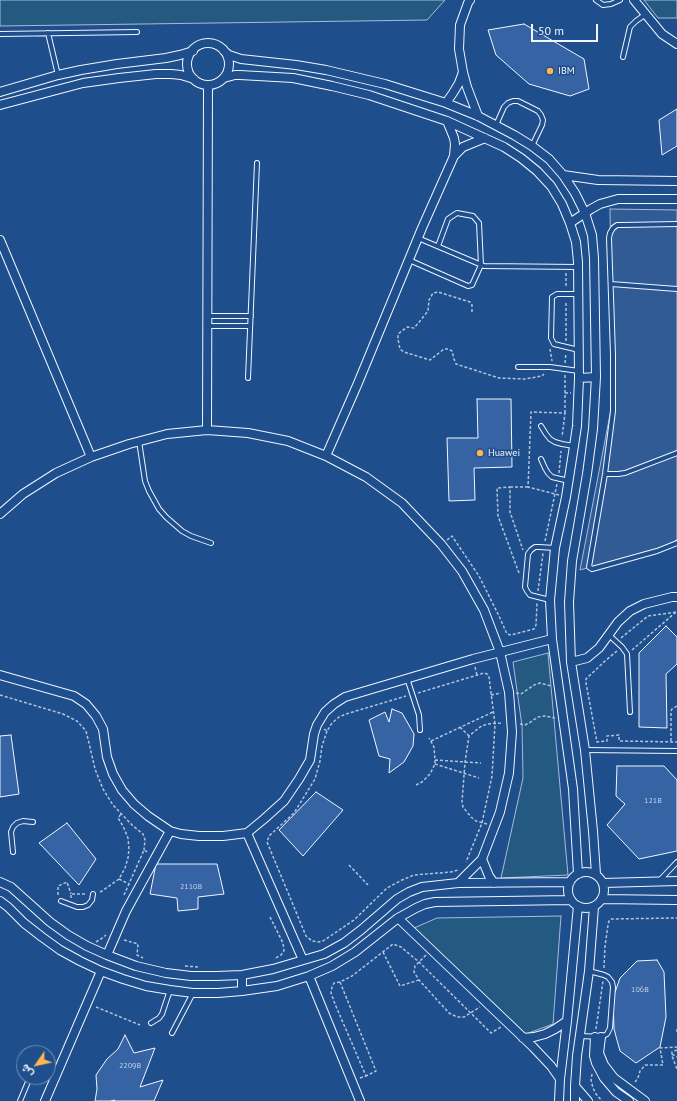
<!DOCTYPE html>
<meta charset="utf-8">
<style>
body{margin:0}
#map{position:relative;width:677px;height:1101px;overflow:hidden;background:#1f4e8c;font-family:"PT Sans",Vazirmatn,sans-serif}
canvas{display:block}
.north{position:absolute;left:16px;top:1045px;width:40px;height:40px;box-sizing:border-box;background:#1f4e8c;border:1px solid #7391ba;border-radius:50%;rotate:236deg;font-size:11px;font-weight:700;line-height:16px;text-align:center;color:#f2f6ff}
.north::after{content:'';display:block;margin:auto;width:14px;height:18px;background:#ffb74d;clip-path:polygon(50% 0,100% 100%,50% 72%,0 100%)}
.scale{position:absolute;left:531px;top:24px;width:67px;height:18px;box-sizing:border-box;border:2px solid #f2f6ff;border-top:0;padding-left:5px;font-size:12px;line-height:14px;white-space:nowrap;color:#f2f6ff;-webkit-text-stroke:3px #1f4e8c;paint-order:stroke}
</style>
<div id="map">
<canvas width="677" height="1101"></canvas>
<div class="north">ش</div>
<div class="scale">50 m</div>
</div>
<script>
const context = document.querySelector('canvas').getContext('2d');
context.lineJoin = 'round';
function fillPath(path, color) { context.fillStyle = color; context.fill(path, 'evenodd'); }
const poly = rows => new Path2D(rows.map(r => 'M' + r).join(''));
function stroke(path, color, width, dash) { context.strokeStyle = color; context.lineWidth = width; context.lineCap = dash ? 'butt' : 'round'; context.setLineDash(dash || []); context.stroke(path); }
function label(font, color, halo, rows, align = 'center') {
  context.font = font + ' "PT Sans",sans-serif'; context.lineWidth = 3; context.setLineDash([]); context.textBaseline = 'middle'; context.strokeStyle = halo; context.fillStyle = color; for (const [text, x, y, turn = 0] of rows) {
    context.save(); context.translate(x, y); context.rotate((+turn || 0) * Math.PI / 180); context.textAlign = isNaN(turn) ? turn : align; if (halo) context.strokeText(text, 0, 0); context.fillText(text, 0, 0); context.restore();
  }
}
const green = poly([
 [0,0,445,0,427,20,0,26,0,0],
 [644,0,677,0,677,18,658,18,644,0],
 [548,653,568,875,501,878,523,778,522,726,513,662,548,653],
 [561,916,553,1024,526,1034,414,928,437,918,561,916]
]);
const parking = poly([
 [610,209,677,210,677,539,671,545,580,570,613,399,610,209]
]);
const building = poly([
 [524,24,584,59,589,89,570,96,529,84,496,55,488,30,524,24],
 [677,109,677,146,662,155,659,120,677,109],
 [477,399,511,399,512,467,474,468,475,500,449,501,447,438,478,438,477,399],
 [666,626,677,637,677,664,666,674,667,728,639,727,639,653,666,626],
 [392,709,402,713,414,734,413,746,404,762,389,773,390,759,379,756,369,720,385,712,389,722,392,709],
 [11,735,19,794,0,797,0,736,11,735],
 [617,766,664,766,677,780,677,851,639,859,607,825,625,804,616,796,617,766],
 [316,792,343,810,303,856,279,830,316,792],
 [67,823,96,859,79,885,39,843,67,823],
 [156,864,217,864,224,894,198,897,198,909,178,911,177,898,150,894,156,864],
 [657,960,664,972,666,1017,660,1047,636,1063,620,1051,614,1029,613,998,620,978,637,961,657,960],
 [125,1035,134,1053,155,1048,140,1087,163,1080,154,1101,114,1101,115,1100,110,1101,95,1101,97,1089,96,1075,107,1059,118,1049,125,1035]
]);
const path = poly([
 [566,273,566,287],
 [472,312,472,305,470,302,438,292,433,293,429,300,428,311,420,321,414,328,407,327,398,334,398,339,400,349,404,352,430,360,444,349,448,349,452,351,454,359,456,364,499,378,525,379,542,376,544,374],
 [566,341,566,301],
 [550,349,552,361],
 [565,363,566,353],
 [565,393,565,375],
 [565,413,565,393,571,393],
 [559,473,561,451],
 [510,487,528,487],
 [559,495,528,487,531,412,565,413,562,437],
 [447,540,452,536,479,576,499,616,507,634,511,635,534,629,536,625,537,603],
 [545,541,557,484],
 [519,573,498,516,497,488,510,487,510,512,523,550],
 [538,591,543,553],
 [621,638,648,616,677,612],
 [632,650,676,612],
 [617,651,605,661,586,679,586,683,597,742,607,741,607,736,619,735,619,741,677,742],
 [475,667,477,675],
 [418,693,484,673,487,674,489,677,495,724,492,776,482,823,466,862],
 [516,693,521,694,534,685,540,683,551,686],
 [0,695,63,714,77,721,86,731,89,743,95,769,103,789,113,805,132,825,143,834,145,840,144,850],
 [491,695,501,693],
 [520,724,525,725,529,723,538,717,545,716,555,718],
 [460,727,469,736],
 [324,729,327,731,332,723,339,717,346,714,406,696],
 [327,731,322,746,320,761,315,779,294,813,269,836,267,842,306,936,312,941,318,942,323,941,354,920,387,888,402,880,414,875,451,872,458,870],
 [431,741,493,712],
 [671,741,671,711,672,709,677,706],
 [435,760,481,763],
 [435,764,479,778],
 [416,785,422,782,430,774,435,764,435,760,434,747,429,738],
 [487,824,476,821,471,817,463,807,462,802,465,762,469,736,480,727,487,724,503,723],
 [349,865,368,885],
 [119,879,129,884],
 [100,892,102,891,119,879,125,868,128,858,129,849,128,838,123,826,118,818,121,814],
 [58,895,58,886,67,882,71,894],
 [124,895,144,850,149,853],
 [71,898,71,894,86,894],
 [270,917,283,943,284,951,281,955,274,959],
 [124,940,138,944,137,955,143,958],
 [96,942,101,939,106,935],
 [383,952,400,986,419,980],
 [426,955,415,966,414,972,419,980,449,1013,457,1017,464,1017,480,1007],
 [185,966,198,967],
 [604,968,605,946,608,925,609,921,611,919,677,918],
 [340,982,376,1071,366,1076],
 [96,1007,140,1025],
 [596,1029,603,981],
 [677,1029,677,1034],
 [677,1050,672,1052,672,1056,677,1069],
 [672,1054,677,1057],
 [592,1074,591,1080,593,1088,596,1094,602,1101],
 [360,1078,366,1076,335,1004,331,993,332,987,334,983,340,982,352,976,393,944,401,947,419,962,491,1033,501,1027],
 [635,1082,638,1078,640,1071,645,1065,663,1065,660,1048,677,1047]
]);
const lane = poly([
 [596,0,603,5,611,4,620,0],
 [48,33,58,75],
 [0,34,137,32],
 [623,57,630,27,636,21,646,14],
 [496,125,504,107,508,103,513,101,518,101,538,111,541,115,543,120,542,125,532,146],
 [677,224,622,225,617,225,613,228,610,233,609,238,613,355,613,411,605,474,589,567,592,569,657,551,677,543],
 [418,238,484,266,578,267],
 [409,260,468,286,472,285,481,265,479,223,473,216,457,213,448,219,438,246],
 [611,284,677,289],
 [578,294,557,294,552,297,551,338,554,344,579,350],
 [207,316,251,316],
 [207,326,250,326],
 [518,367,550,367,579,371],
 [248,378,257,163],
 [541,426,546,434,550,439,555,442,562,444,574,446],
 [139,441,145,481,149,491,159,509,166,517,182,531,191,536,211,543],
 [541,459,545,468,548,473,552,477,569,481],
 [605,474,618,474,625,473,677,453],
 [550,600,530,595,527,591,525,587,528,554,531,550,535,547,539,547,555,548],
 [609,635,622,647,627,654,630,712],
 [407,678,419,715,420,730],
 [585,750,677,751],
 [13,852,11,832,13,827,17,823,23,821,33,822],
 [659,881,677,862],
 [61,901,77,907,83,907,88,905,92,900,93,894],
 [151,1023,159,1018,162,1014,170,990],
 [172,1033,193,993],
 [581,1036,601,1037,607,1034,610,1028,613,987,612,982,608,977,604,975,589,971],
 [48,1072,56,1075],
 [20,1101,30,1077]
]);
const street = poly([
 [470,0,468,3,460,25,459,49,463,72,467,87,478,116],
 [634,0,662,34,677,44],
 '187 64a21 21 0 1 1 42 0a21 21 0 1 1-42 0Z',
 [224,51,229,55,241,59,296,65,326,70,385,84,446,103,478,116,514,135,532,146,549,159,563,175,575,193,585,213,592,235,594,258,596,377,593,429,587,474,572,561,569,602,571,662,585,750,593,831,596,874],
 [224,78,235,75,240,75,293,78,332,86,369,95,447,121,504,147,521,158,537,171,551,186,562,204,570,223,576,242,578,262,579,378,577,426,574,446,566,497,555,548,550,600,552,639,573,789,578,874],
 [0,92,58,75,81,70,117,64,166,58,180,55,193,51],
 [446,103,453,93,459,83,463,72],
 [0,105,83,83,119,78,156,74,171,74,181,75,194,79],
 [454,156,463,147,485,138],
 [563,175,598,180,677,181],
 [570,223,591,209,600,204,618,199,677,199],
 [0,240,91,457],
 [579,378,596,377],
 [207,430,208,85],
 [326,456,358,383,422,228,454,156,455,144,454,138,447,121],
 [0,514,23,494,56,473,91,457,129,444,167,434,207,430,248,433,288,441,326,456,366,477,402,503,441,544,462,571,484,610,500,652,509,692,512,732,509,773,500,812,482,859,458,883],
 [571,662,587,658,599,648,618,622,630,611,644,604,672,597,677,597],
 [0,675,74,696,86,704,96,716,103,729,107,757,113,774,122,790,134,804,148,816,170,831,181,834,199,836,223,836,247,833,264,819,284,801,299,779,310,760,314,734,317,725,325,712,334,704,345,697,473,659,552,639],
 [247,833,303,960],
 [482,859,489,876,494,883],
 '568 890a18 18 0 1 1 36 0a18 18 0 1 1-36 0Z',
 [0,882,11,887,50,922,68,935,87,946,107,955,136,966,166,973,191,976,216,976,242,975,273,969,324,954,344,943,361,930,397,899,409,892,422,887,458,883,570,882],
 [603,883,677,881],
 [602,899,677,900],
 [0,901,8,907,24,923,42,937,60,950,80,961,101,971,123,979,146,986,170,990,193,993,218,993,242,991,277,986,309,976,332,966,355,952,398,918,416,908,425,904,435,902,571,900],
 [398,918,533,1047,551,1066,560,1079],
 [107,955,126,911,170,831],
 [242,975,242,991],
 [309,976,360,1101],
 [595,1037,594,1056,596,1063,604,1078,616,1092,629,1101],
 [601,1037,599,1053,604,1065,614,1078,645,1101],
 [523,1038,534,1037,545,1034,555,1029,567,1021],
 [575,1086,588,1101],
 [45,1101,101,971],
 [559,1101,560,1079,567,1021,578,906],
 [575,1101,575,1086,577,1056,589,971,594,907]
]);
const markers = [
 [550,71,4,"#ffb74d"],
 [480,453,4,"#ffb74d"]
];
const numberNames = [
 ["121B",653,801],
 ["2110B",191,887],
 ["106B",640,990],
 ["2209B",130,1066]
];
const poiNames = [
 ["IBM",558,71],
 ["Huawei",488,453]
];
fillPath(green, '#245a82');
stroke(green, '#a8bbd7', 1);
fillPath(parking, '#305b95');
stroke(parking, '#a8bbd7', 1);
fillPath(building, '#3563a3');
stroke(building, '#f2f6ff', 1);
stroke(lane, '#f2f6ff', 6);
stroke(street, '#f2f6ff', 10);
stroke(path, '#b3c4dc', 1.5, [3, 2]);
stroke(lane, '#1f4e8c', 4);
stroke(street, '#1f4e8c', 8);
for (const [x, y, r, color] of markers) { const dot = new Path2D(); dot.arc(x, y, r, 0, 2 * Math.PI); context.fillStyle = color; context.fill(dot); stroke(dot, '#1f4e8c', 1.5); }
label('8px', '#c3d1e8', null, numberNames);
label('10px', '#f2f6ff', '#1f4e8c', poiNames, 'left');
</script>
